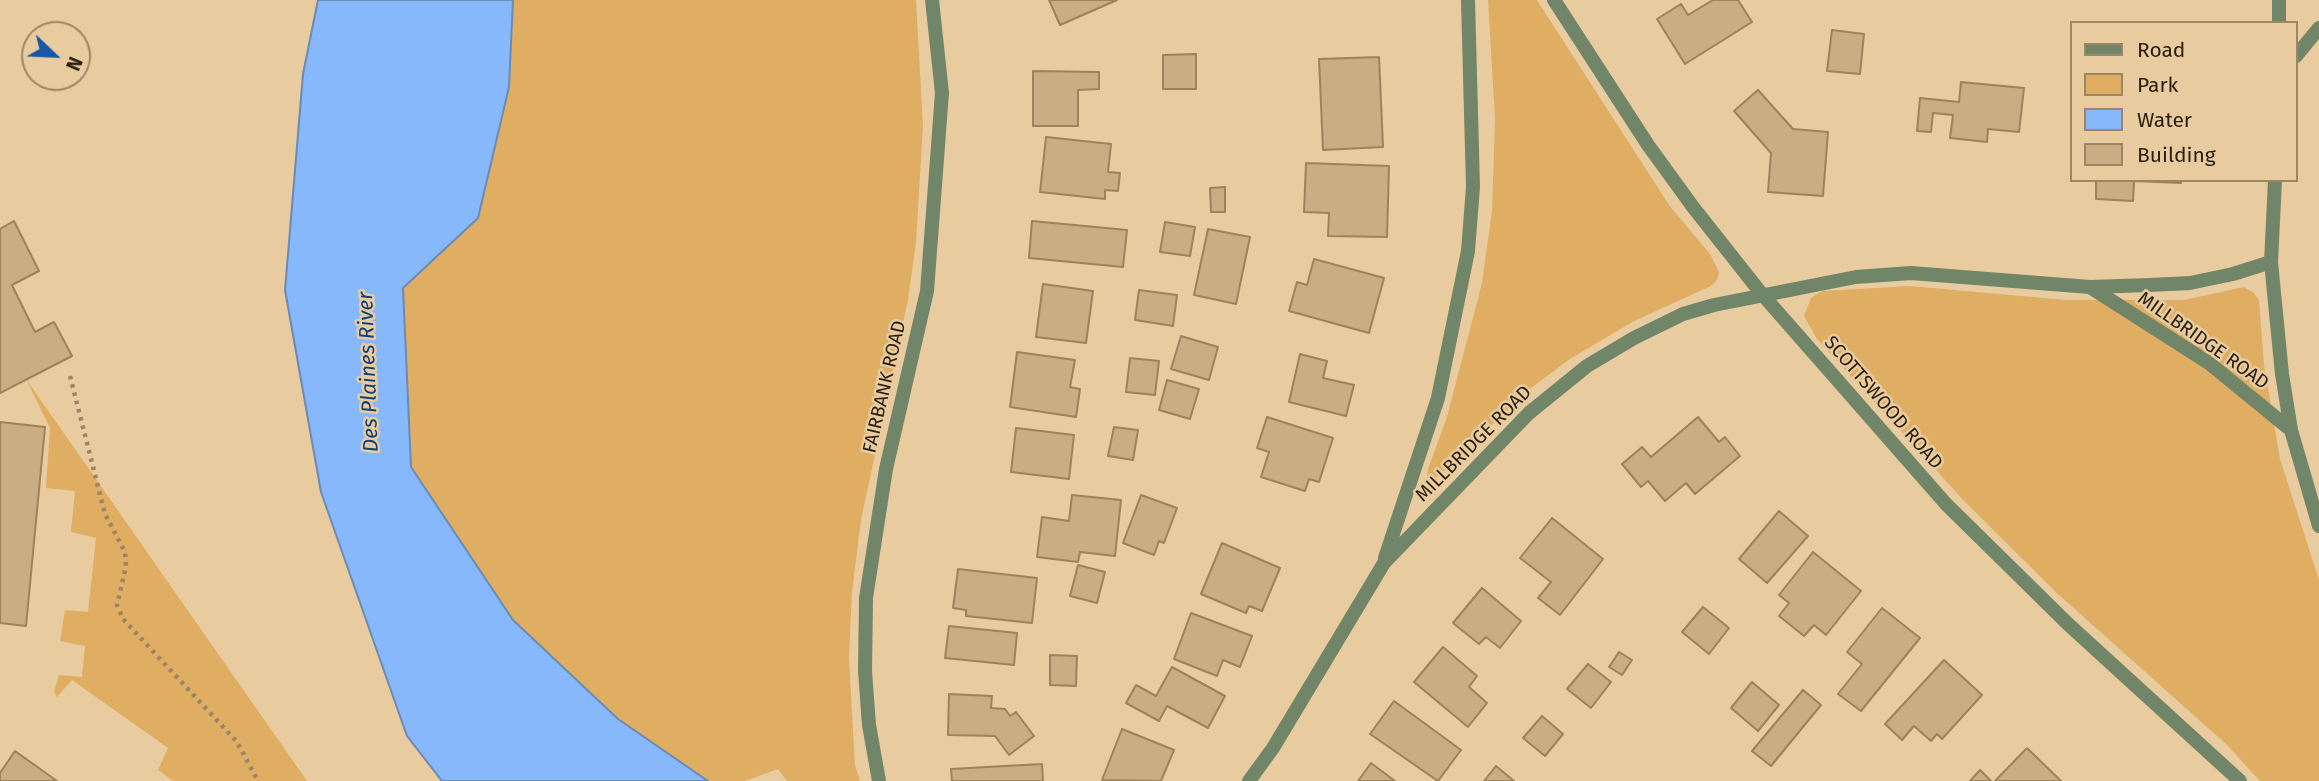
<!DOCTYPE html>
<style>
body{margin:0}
#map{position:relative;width:2319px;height:781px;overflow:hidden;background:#e9cba0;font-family:"Fira Sans",sans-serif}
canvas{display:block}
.legend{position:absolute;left:2070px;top:21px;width:228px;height:161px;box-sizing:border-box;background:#e9cba0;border:2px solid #9c8665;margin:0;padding:9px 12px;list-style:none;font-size:21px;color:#291e0d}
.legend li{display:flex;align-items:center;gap:14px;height:35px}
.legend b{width:35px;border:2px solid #9c8665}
.north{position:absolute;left:21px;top:21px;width:70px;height:70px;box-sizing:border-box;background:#e9cba0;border:2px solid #9c8665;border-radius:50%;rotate:113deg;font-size:19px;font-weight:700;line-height:28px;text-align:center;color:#291e0d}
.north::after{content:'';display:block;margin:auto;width:24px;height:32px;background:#1757a8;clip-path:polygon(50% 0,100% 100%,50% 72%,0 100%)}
</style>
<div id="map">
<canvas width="2319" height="781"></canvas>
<ul class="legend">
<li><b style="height:9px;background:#718669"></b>Road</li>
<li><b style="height:19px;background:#dfae63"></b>Park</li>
<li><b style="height:19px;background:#87b8fb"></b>Water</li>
<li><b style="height:19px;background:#caad83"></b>Building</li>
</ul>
<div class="north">N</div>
</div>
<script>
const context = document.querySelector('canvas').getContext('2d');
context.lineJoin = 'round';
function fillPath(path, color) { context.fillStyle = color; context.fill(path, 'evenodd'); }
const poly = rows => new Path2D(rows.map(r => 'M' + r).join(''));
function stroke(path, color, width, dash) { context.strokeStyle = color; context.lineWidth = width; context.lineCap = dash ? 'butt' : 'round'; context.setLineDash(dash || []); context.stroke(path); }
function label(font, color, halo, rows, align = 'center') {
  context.font = font + ' "Fira Sans",sans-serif'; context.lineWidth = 5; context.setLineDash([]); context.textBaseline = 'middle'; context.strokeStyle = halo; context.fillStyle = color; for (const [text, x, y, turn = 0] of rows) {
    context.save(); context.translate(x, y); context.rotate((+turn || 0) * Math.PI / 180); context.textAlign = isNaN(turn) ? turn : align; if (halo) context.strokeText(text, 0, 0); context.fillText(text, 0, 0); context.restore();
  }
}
const green = poly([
 [513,0,916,0,923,126,916,242,908,300,861,520,852,592,849,658,855,765,860,781,787,781,778,769,745,781,708,781,618,719,513,620,411,467,403,288,478,218,509,87],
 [1488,0,1537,0,1669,205,1710,254,1719,272,1717,280,1711,286,1634,321,1570,359,1527,391,1431,483,1427,477,1428,469,1447,417,1482,283,1492,211,1495,119],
 [1910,286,2066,300,2184,300,2244,287,2254,293,2259,300,2264,365,2280,459,2319,580,2319,781,2260,781,2226,744,2059,595,1965,502,1817,339,1804,316,1811,298,1822,291],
 [26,379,307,781,173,781,158,770,168,748,72,680,57,697,54,692,59,675,82,677,85,646,60,641,65,610,88,612,96,538,71,532,75,491,46,488,50,428]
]);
const water = poly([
 [318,0,513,0,509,87,478,218,403,288,411,467,513,620,618,719,708,781,442,781,407,736,321,492,285,290,303,74,318,0]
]);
const building = poly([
 [1049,0,1117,0,1060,25,1049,0],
 [1713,0,1738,0,1752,22,1685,64,1657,19,1681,4,1688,15,1713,0],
 [1832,30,1864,34,1860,74,1827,71,1832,30],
 [1196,54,1196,89,1163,89,1163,55,1196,54],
 [1379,57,1383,147,1323,150,1319,59,1379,57],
 [1033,71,1099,72,1099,89,1078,90,1078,126,1033,126,1033,71],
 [1961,82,2024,88,2019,132,1988,129,1987,142,1950,138,1953,115,1933,113,1931,132,1917,131,1920,98,1959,102,1961,82],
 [1758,90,1793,129,1828,132,1823,196,1768,192,1771,153,1734,111,1758,90],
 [1046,137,1111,144,1108,172,1120,173,1118,191,1105,190,1105,199,1040,192,1046,137],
 [1306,163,1389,166,1387,237,1328,236,1329,213,1304,212,1306,163],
 [2096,180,2181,180,2181,183,2134,181,2133,201,2096,199,2096,180],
 [1225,187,1225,212,1211,212,1210,188,1225,187],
 [14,221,39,271,12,285,35,332,54,322,72,356,0,393,0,229,14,221],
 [1032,221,1127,230,1123,267,1029,258,1032,221],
 [1165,222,1195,227,1190,256,1160,252,1165,222],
 [1208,229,1250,237,1236,304,1194,295,1208,229],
 [1314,259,1384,278,1369,333,1289,311,1297,282,1307,285,1314,259],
 [1043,284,1093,291,1086,343,1036,337,1043,284],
 [1139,290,1177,295,1173,326,1135,320,1139,290],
 [1181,336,1218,347,1209,380,1171,369,1181,336],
 [1017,352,1075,360,1070,387,1080,389,1076,417,1010,407,1017,352],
 [1300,354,1327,361,1323,378,1354,385,1346,416,1289,402,1300,354],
 [1130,358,1159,361,1155,395,1126,392,1130,358],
 [1167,380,1199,389,1190,419,1159,410,1167,380],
 [1267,417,1333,438,1319,482,1309,479,1305,491,1261,477,1269,452,1257,448,1267,417],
 [1698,417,1719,442,1725,437,1740,456,1695,494,1686,483,1665,501,1648,481,1641,487,1622,464,1642,447,1651,457,1698,417],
 [0,422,45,427,26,626,0,623,0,422],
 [1114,427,1138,430,1133,460,1108,456,1114,427],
 [1016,428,1074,435,1069,479,1011,472,1016,428],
 [1072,495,1121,500,1115,556,1080,552,1078,562,1037,557,1042,517,1069,521,1072,495],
 [1141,495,1177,508,1164,543,1159,541,1154,555,1123,543,1141,495],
 [1779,511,1808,536,1767,583,1739,559,1779,511],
 [1552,518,1603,559,1560,615,1538,598,1551,582,1520,558,1552,518],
 [1222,543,1280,568,1262,611,1249,606,1246,613,1201,594,1222,543],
 [1813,552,1861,591,1826,635,1814,625,1804,636,1779,616,1789,603,1779,595,1813,552],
 [1078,565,1105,572,1097,603,1070,596,1078,565],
 [958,569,1037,578,1032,623,966,616,966,610,953,608,958,569],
 [1482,588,1521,621,1500,648,1486,637,1479,644,1453,623,1482,588],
 [1703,607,1729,628,1709,654,1682,632,1703,607],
 [1882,608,1920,638,1861,711,1838,694,1862,664,1847,652,1882,608],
 [1191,613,1252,636,1240,667,1223,660,1217,676,1174,659,1191,613],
 [949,626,1017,633,1014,665,945,658,949,626],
 [1443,647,1477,676,1469,687,1487,703,1468,727,1414,682,1443,647],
 [1619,652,1632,660,1622,675,1609,667,1619,652],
 [1050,655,1077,656,1076,686,1050,685,1050,655],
 [1944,660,1982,695,1942,739,1937,734,1931,741,1914,726,1902,740,1885,724,1944,660],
 [1588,664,1611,682,1591,708,1567,689,1588,664],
 [1172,667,1225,696,1208,728,1167,706,1159,721,1126,703,1136,685,1156,696,1172,667],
 [1752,682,1779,705,1758,731,1731,708,1752,682],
 [1803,690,1821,705,1771,766,1752,751,1803,690],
 [949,694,992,696,991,708,1005,709,1010,716,1016,712,1034,736,1009,755,995,736,948,735,949,694],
 [1394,701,1461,750,1438,781,1370,734,1394,701],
 [1542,716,1563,734,1545,756,1523,738,1542,716],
 [1122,729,1174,750,1161,781,1102,780,1122,729],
 [2027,748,2061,781,1995,781,2027,748],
 [15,751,57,781,0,781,0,773,15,751],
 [1371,763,1395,781,1358,781,1371,763],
 [1042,764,1043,781,952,781,951,769,1042,764],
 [1496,766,1514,781,1484,781,1496,766],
 [1980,770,1991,781,1970,781,1980,770]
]);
const path = poly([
 [70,376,105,514,125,552,126,566,117,605,123,619,237,742,258,781]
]);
const minor = poly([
 [1554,0,1648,145,1693,207,1761,293,1946,504,2068,624,2240,781],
 [2279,23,2279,0],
 [2296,56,2319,28],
 [2275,180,2271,262,2282,374,2291,430,2319,526],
 [2090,287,2209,363,2291,430],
 [1385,558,1438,398,1468,251,1473,187,1468,0],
 [879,781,869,725,865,671,866,598,886,469,927,291,942,93,932,0],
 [1249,781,1273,748,1384,563,1529,413,1587,366,1634,338,1683,314,1714,305,1856,277,1911,273,2090,287,2150,285,2190,283,2233,274,2271,262]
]);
const streetNames = [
 ["MILLBRIDGE ROAD",2203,341,35],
 ["FAIRBANK ROAD",885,387,-77],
 ["SCOTTSWOOD ROAD",1883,403,49],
 ["MILLBRIDGE ROAD",1474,444,-45]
];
const waterNames = [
 ["Des Plaines River",369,372,-92]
];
fillPath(green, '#dfae63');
fillPath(water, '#87b8fb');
stroke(water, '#6b8ab4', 2);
fillPath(building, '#caad83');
stroke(building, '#9e8259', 2);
stroke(path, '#9b8564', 4.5, [3.5, 5]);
stroke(minor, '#718669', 14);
label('19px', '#291e0d', '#e9cba0', streetNames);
label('italic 21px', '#103e79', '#e9cba0', waterNames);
</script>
